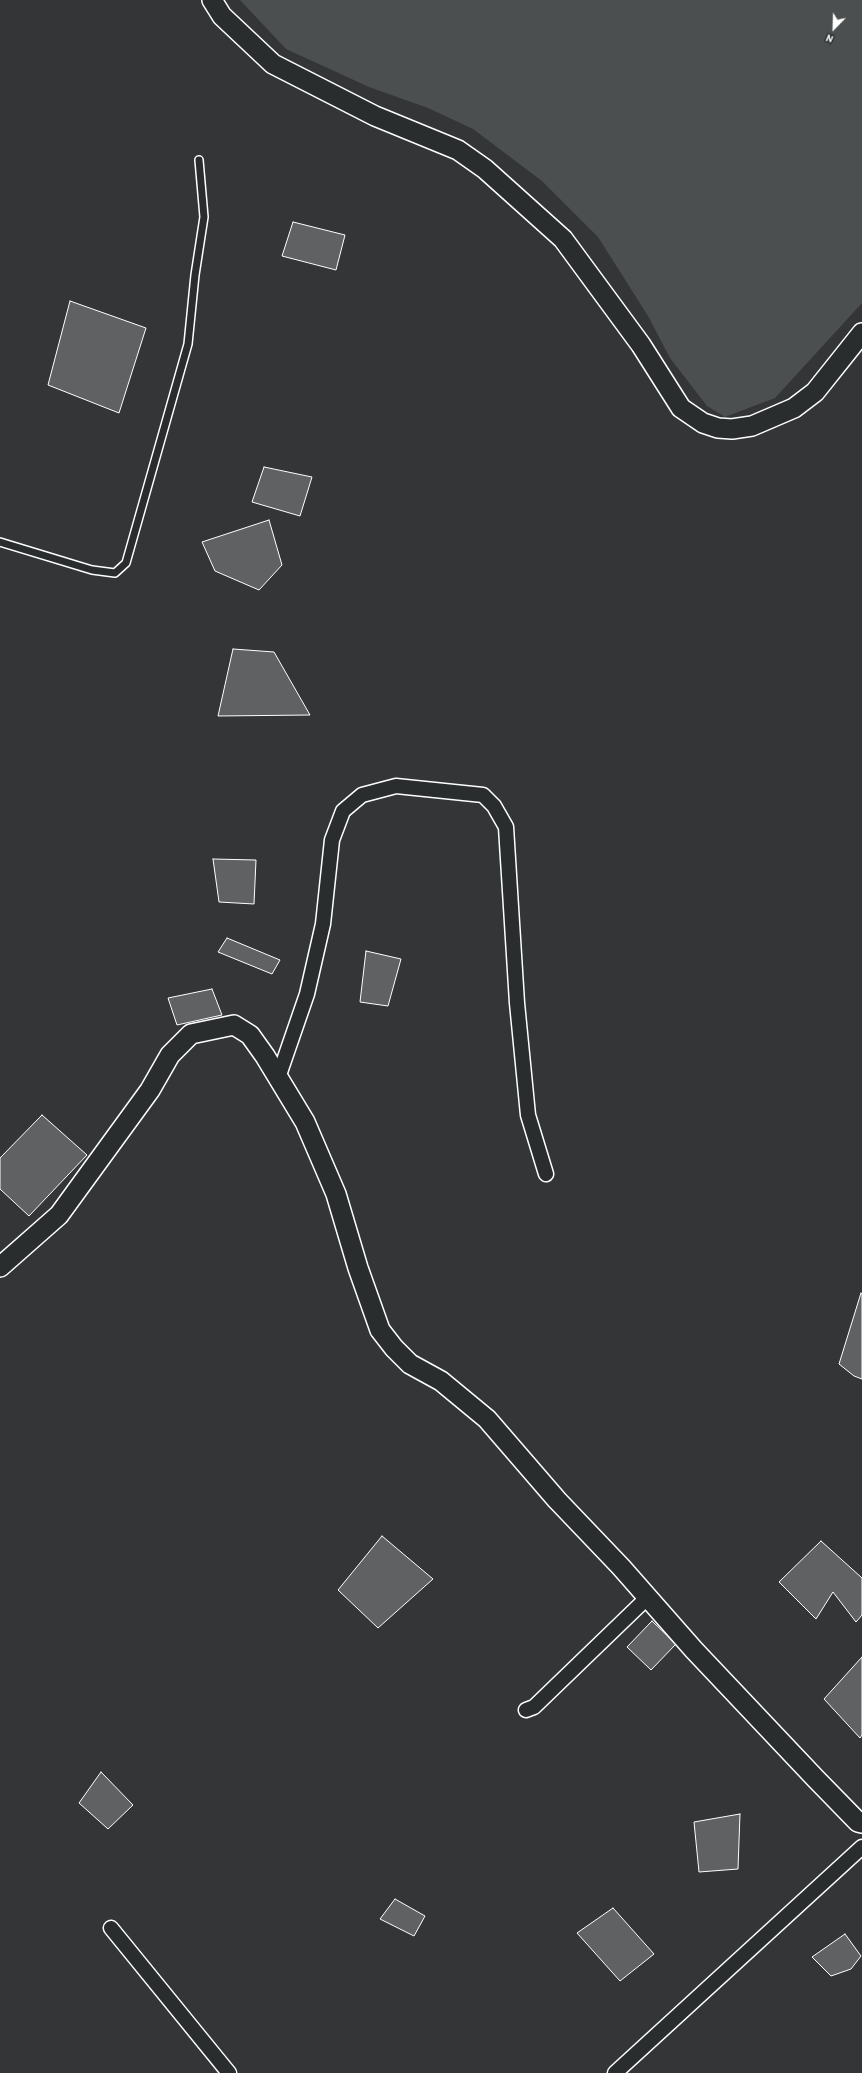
<!DOCTYPE html>
<style>
body{margin:0}
#map{position:relative;width:862px;height:2073px;overflow:hidden;background:#333536;font-family:"Patrick Hand",sans-serif}
canvas{display:block}
.north{position:absolute;left:814px;top:8px;width:40px;height:40px;-webkit-text-stroke:3px #2a2d2e;paint-order:stroke;rotate:203deg;font-size:11px;font-weight:700;line-height:16px;text-align:center;color:#fff}
.north::after{content:'';display:block;margin:auto;width:14px;height:18px;background:#fff;clip-path:polygon(50% 0,100% 100%,50% 72%,0 100%)}
</style>
<div id="map">
<canvas width="862" height="2073"></canvas>
<div class="north">N</div>
</div>
<script>
const context = document.querySelector('canvas').getContext('2d');
context.lineJoin = 'round';
function fillPath(path, color) { context.fillStyle = color; context.fill(path, 'evenodd'); }
const poly = rows => new Path2D(rows.map(r => 'M' + r).join(''));
function stroke(path, color, width, dash) { context.strokeStyle = color; context.lineWidth = width; context.lineCap = dash ? 'butt' : 'round'; context.setLineDash(dash || []); context.stroke(path); }
const green = poly([
 [240,0,862,0,862,303,775,398,725,417,707,406,670,358,648,316,598,237,542,181,473,129,428,108,369,87,286,49]
]);
const building = poly([
 [293,222,345,235,336,270,282,256,293,222],
 [70,301,146,328,119,413,48,385,70,301],
 [264,467,312,477,300,516,252,502,264,467],
 [269,520,282,565,259,590,215,571,202,542,269,520],
 [233,649,274,652,310,715,218,716,233,649],
 [213,859,256,860,254,904,219,902,213,859],
 [227,938,280,960,272,974,218,952,227,938],
 [366,951,401,959,388,1006,360,1002,366,951],
 [212,989,222,1015,177,1025,168,998,212,989],
 [42,1115,87,1155,29,1216,0,1189,0,1158,42,1115],
 [861,1293,862,1294,862,1379,854,1376,839,1364,861,1293],
 [382,1536,433,1579,378,1628,338,1590,382,1536],
 [821,1541,862,1578,862,1615,856,1622,833,1592,816,1619,779,1582,821,1541],
 [652,1621,676,1644,651,1670,627,1647,652,1621],
 [862,1657,862,1735,860,1738,824,1699,862,1657],
 [101,1772,133,1805,108,1829,79,1803,101,1772],
 [740,1814,738,1869,699,1872,694,1822,740,1814],
 [395,1899,425,1916,414,1936,380,1919,395,1899],
 [613,1908,654,1954,620,1981,577,1933,613,1908],
 [845,1934,861,1956,851,1969,831,1976,812,1957,845,1934]
]);
const lane = poly([
 [0,542,92,570,115,573,126,563,188,344,195,275,204,217,199,160]
]);
const street = poly([
 [278,1078,307,994,323,924,332,840,343,811,362,795,396,786,483,795,494,806,506,827,517,1003,528,1115,546,1174],
 [526,1710,534,1707,648,1597],
 [111,1928,229,2073],
 [615,2073,862,1847]
]);
const secondary = poly([
 [212,0,222,16,273,64,375,116,458,150,485,169,563,239,641,345,681,408,703,423,718,428,732,429,752,426,794,408,815,392,862,333],
 [0,1267,59,1215,150,1090,170,1055,191,1034,234,1025,250,1035,265,1056,305,1122,336,1194,358,1268,380,1330,394,1348,410,1364,441,1381,487,1419,557,1500,621,1567,694,1650,816,1779,858,1822,862,1823]
]);
fillPath(green, '#4c4f50');
fillPath(building, '#5f6162');
stroke(building, '#fff', 1);
stroke(lane, '#fff', 10);
stroke(street, '#fff', 17);
stroke(secondary, '#fff', 22);
stroke(lane, '#2a2d2e', 7);
stroke(street, '#2a2d2e', 14);
stroke(secondary, '#2a2d2e', 19);
</script>
